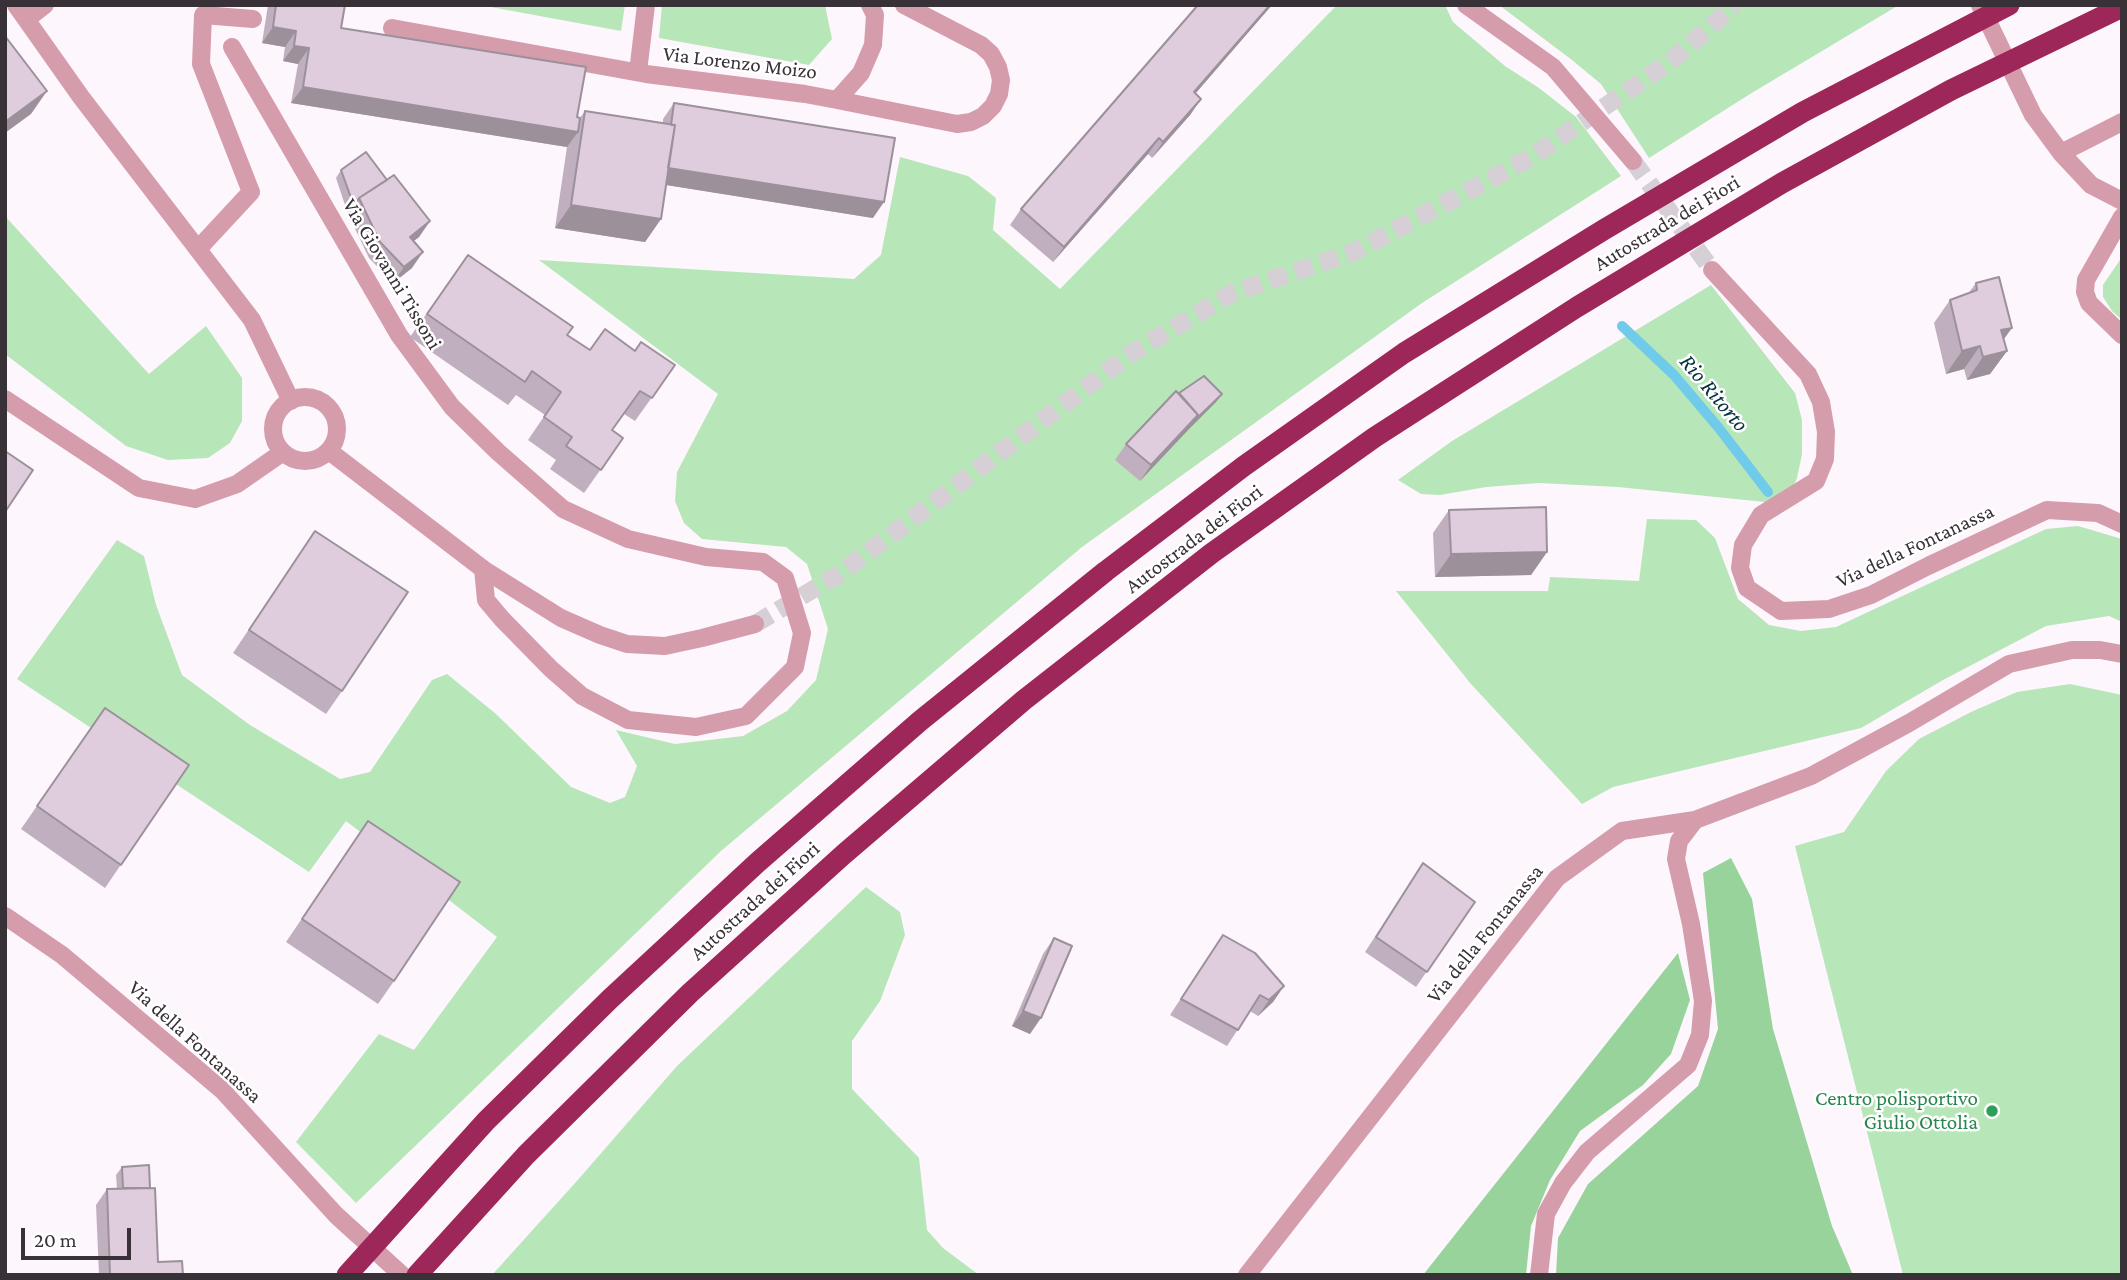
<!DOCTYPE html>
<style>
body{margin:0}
#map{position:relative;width:2127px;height:1280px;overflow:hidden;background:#fdf6fd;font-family:"Crimson Pro",serif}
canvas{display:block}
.frame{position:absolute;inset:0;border:7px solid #383137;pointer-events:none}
.scale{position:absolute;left:21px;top:1228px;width:110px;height:32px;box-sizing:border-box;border:4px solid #383137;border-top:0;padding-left:9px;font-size:21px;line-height:24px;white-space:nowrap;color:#383137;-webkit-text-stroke:5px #fff;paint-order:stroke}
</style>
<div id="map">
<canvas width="2127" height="1280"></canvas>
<div class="frame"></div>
<div class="scale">20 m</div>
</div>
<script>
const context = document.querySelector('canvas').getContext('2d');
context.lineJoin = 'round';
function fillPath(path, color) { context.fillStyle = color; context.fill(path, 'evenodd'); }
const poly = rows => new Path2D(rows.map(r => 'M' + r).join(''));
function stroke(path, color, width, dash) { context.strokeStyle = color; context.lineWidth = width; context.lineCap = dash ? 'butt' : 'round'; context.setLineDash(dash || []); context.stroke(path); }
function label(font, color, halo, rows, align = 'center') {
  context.font = font + ' "Crimson Pro",serif'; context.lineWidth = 5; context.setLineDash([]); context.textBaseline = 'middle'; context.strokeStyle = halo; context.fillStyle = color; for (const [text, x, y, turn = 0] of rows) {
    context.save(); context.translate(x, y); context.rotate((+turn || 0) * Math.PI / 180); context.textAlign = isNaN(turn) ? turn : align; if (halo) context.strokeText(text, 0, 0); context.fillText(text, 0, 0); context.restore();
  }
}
const green = poly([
 [480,5,625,5,621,31],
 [662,5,825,5,832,39,809,65,659,38],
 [1337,5,1445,5,1453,22,1505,66,1539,88,1576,117,1621,176,1422,303,1082,547,721,851,356,1203,296,1142,379,1034,414,1050,497,937,346,821,309,872,17,679,117,540,144,556,156,605,182,675,250,725,340,779,370,772,432,680,447,674,496,714,571,787,610,803,625,797,637,766,616,730,675,744,743,736,787,711,816,680,828,629,807,564,786,547,702,539,684,523,675,501,677,472,718,394,539,260,854,279,881,255,900,157,968,176,996,198,993,230,1060,289],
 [1499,5,1899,5,1750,94,1649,158,1601,84,1572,60],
 [5,216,149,374,206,326,242,378,242,421,230,443,208,458,168,460,126,446,5,354],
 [2122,257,2122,320,2112,311,2103,297,2103,285],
 [1711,285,1795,393,1802,420,1802,454,1797,478,1792,490,1765,502,1618,487,1539,483,1486,487,1440,495,1421,494,1398,480,1452,441],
 [1647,519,1696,520,1715,538,1738,599,1769,625,1801,631,1836,627,2046,529,2078,526,2122,539,2122,622,2109,616,2046,626,1943,680,1861,728,1613,787,1582,804,1471,684,1396,591,1548,591,1550,577,1639,581],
 [2070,684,2122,695,2122,1275,1903,1275,1795,846,1844,832,1886,771,1919,739,1971,712,2017,692],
 [866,887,900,912,905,935,880,1001,852,1041,852,1089,919,1158,927,1230,943,1248,979,1275,492,1275,576,1182,677,1066]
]);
const forest = poly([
 [1731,858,1752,899,1773,1029,1832,1226,1853,1275,1556,1275,1558,1238,1588,1184,1698,1086,1718,1029,1703,873],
 [1678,953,1690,1000,1671,1054,1643,1085,1580,1131,1550,1180,1531,1226,1526,1275,1423,1275]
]);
const stream = poly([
 [1622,326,1674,375,1718,427,1768,492]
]);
const minorTunnel = poly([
 [1633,161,1712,270]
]);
const tertiaryTunnel = poly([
 [755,624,839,574,1132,353,1232,293,1354,252,1530,158,1671,61,1735,5]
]);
const service = poly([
 [2122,217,2086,280,2085,292,2089,303,2122,335]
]);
const minor = poly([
 [1466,5,1553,67,1633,161],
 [1980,5,2033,115,2061,153,2091,185,2122,201],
 [27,19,45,5],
 [392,28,646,74,805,94,837,100,861,73,873,45,875,15,870,5],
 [232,47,399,335,452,407,498,452,563,509,628,539,706,557,763,562,785,578,802,633,795,667,746,716,696,727,628,720,582,696,551,669,502,619,486,600,483,569],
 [638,72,646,5],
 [837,100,957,124,971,122,983,116,993,106,999,94,1001,80,998,67,991,54,981,45,904,5],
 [2061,153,2122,122],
 [198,249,251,192,201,64,203,15,253,19],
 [1712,270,1808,374,1821,402,1826,432,1825,459,1816,481,1761,515,1743,545,1740,568,1747,588,1781,611,1829,609,1871,595,1928,566,2047,510,2098,513,2122,524],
 [5,916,62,955,222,1090,336,1215,402,1275],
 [1247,1275,1557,878,1622,831,1695,820,1811,776,1909,723,2009,664,2072,650,2100,650,2122,654],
 [1539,1275,1546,1214,1563,1183,1587,1152,1688,1065,1700,1035,1703,1001,1691,924,1676,859,1679,841,1695,820]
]);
const tertiary = poly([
 [16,5,81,97,252,320,291,401],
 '273 429a32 32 0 1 1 64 0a32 32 0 1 1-64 0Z',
 [5,399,139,488,195,499,237,484,283,452],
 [329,451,483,569,561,618,600,635,627,644,665,646,702,638,755,624]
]);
const motorway = poly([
 [347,1275,486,1121,610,999,758,862,920,721,1106,571,1244,466,1404,353,1605,229,1803,112,2009,5],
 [417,1275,526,1155,690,993,844,854,1024,700,1212,553,1375,437,1577,307,1782,183,1951,90,2122,7]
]);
const wall = poly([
 [268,5,345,5,341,28,580,118,585,111,663,123,663,119,674,103,873,218,666,185,661,219,645,242,555,228,567,147,291,103,298,64,283,61,285,47,262,43],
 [1198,5,1272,5,1195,93,1201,99,1190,115,1152,158,1148,154,1053,262,1010,225,1021,209],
 [341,170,387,180,430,221,419,237,414,241,412,268,393,283,369,258,348,214,336,178],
 [468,255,567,335,590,350,635,351,675,365,635,421,624,414,612,430,623,438,584,493,550,469,556,460,528,440,545,415,516,395,508,405,410,337],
 [1976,283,2004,339,2007,351,1990,374,1967,380,1964,369,1946,374,1934,323,1950,300,1968,294],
 [1179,393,1222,394,1216,402,1189,429,1140,481,1115,460,1126,444],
 [1449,510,1547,552,1531,575,1435,577,1433,533],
 [315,531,342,691,326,714,233,653],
 [105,708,189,765,105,888,21,829],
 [368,821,394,981,378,1004,286,942],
 [1423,863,1475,902,1416,987,1365,952],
 [1054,938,1030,1034,1012,1026,1043,954],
 [1212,951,1284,986,1273,1002,1258,1016,1250,1011,1227,1046,1170,1015],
 [122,1167,150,1188,158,1262,183,1275,99,1275,96,1205,107,1189,117,1189,116,1175]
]);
const shadedWall = poly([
 [1270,5,1272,5,1183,108,1194,92],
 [273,27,296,31,285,47,262,43],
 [294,46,309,48,298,64,283,61],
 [303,87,578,132,567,147,291,103],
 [47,91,31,114,5,133,5,122],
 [1201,99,1190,115,1152,158,1163,142],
 [1159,138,1148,154,1053,262,1064,247],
 [665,167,884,202,873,218,654,183],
 [571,205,661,219,645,242,555,228],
 [430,221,419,237,399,252,410,237],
 [423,252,412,268,393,283,404,267],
 [2012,328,1996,350,2001,330],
 [1980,346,1964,369,1946,374,1962,351],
 [2007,351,1990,374,1967,380,1983,357],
 [1222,394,1216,402,1189,429,1140,481,1151,465,1198,415],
 [1547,552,1531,575,1435,577,1451,554],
 [1284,986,1273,1002,1258,1016,1269,1000],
 [1023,1011,1041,1018,1030,1034,1012,1026]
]);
const building = poly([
 [276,5,345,5,341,28,586,67,577,117,580,118,578,132,303,87,309,48,294,46,296,31,273,27,276,5],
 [1198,5,1270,5,1194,92,1201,99,1163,142,1159,138,1064,247,1021,209,1198,5],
 [5,36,47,91,5,122,5,36],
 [674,103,895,138,884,202,668,168,675,125,671,125,674,103],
 [585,111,675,125,661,219,571,205,585,111],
 [366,152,387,180,359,198,354,206,341,170,366,152],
 [394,175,430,221,410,237,423,252,404,267,380,242,359,198,394,175],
 [468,255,573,327,567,335,590,350,605,329,635,351,641,342,675,365,652,398,640,391,612,430,623,438,601,470,566,446,572,437,544,417,561,392,532,371,525,382,427,314,468,255],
 [1999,277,2012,328,2001,330,2007,351,1983,357,1980,346,1962,351,1950,300,1977,290,1976,283,1999,277],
 [1204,376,1222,394,1194,421,1198,415,1179,393,1204,376],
 [1176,391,1198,415,1151,465,1126,444,1176,391],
 [5,451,33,470,5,512,5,451],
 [1546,507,1547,552,1451,554,1449,510,1546,507],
 [315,531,408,592,342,691,249,630,315,531],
 [105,708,189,765,121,865,37,806,105,708],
 [368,821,460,882,394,981,302,919,368,821],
 [1423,863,1475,902,1427,972,1376,937,1423,863],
 [1223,935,1255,953,1284,986,1269,1000,1260,995,1238,1030,1181,999,1223,935],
 [1054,938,1072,946,1041,1018,1023,1011,1054,938],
 [149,1165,150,1188,123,1188,122,1167,149,1165],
 [155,1188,158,1262,182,1261,183,1275,110,1275,107,1189,155,1188]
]);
const markers = [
 [1992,1111,7,"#2e9e5b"]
];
const streetNames = [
 ["Via Lorenzo Moizo",740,63,7],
 ["Autostrada dei Fiori",1667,223,-31],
 ["Via Giovanni Tissoni",392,274,59],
 ["Autostrada dei Fiori",1194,539,-37],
 ["Via della Fontanassa",1915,546,-25],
 ["Autostrada dei Fiori",755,901,-42],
 ["Via della Fontanassa",1485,934,-51],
 ["Via della Fontanassa",195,1042,42]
];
const leisureNames = [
 ["Centro polisportivo",1978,1099],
 ["Giulio Ottolia",1978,1123]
];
const waterNames = [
 ["Rio Ritorto",1714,393,50]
];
fillPath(green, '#b7e6b9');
fillPath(forest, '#98d39c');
stroke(stream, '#6fcbe9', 10);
stroke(minorTunnel, '#d6cfd5', 18, [18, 9]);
stroke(tertiaryTunnel, '#d6cfd5', 18, [18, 9]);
stroke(service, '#d59cac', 18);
stroke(minor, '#d59cac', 18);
stroke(tertiary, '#d59cac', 18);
stroke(motorway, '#9d2758', 21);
fillPath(wall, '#c0b0bf');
fillPath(shadedWall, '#9c909b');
fillPath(building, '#dfcdde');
stroke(building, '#9c909b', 2);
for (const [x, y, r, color] of markers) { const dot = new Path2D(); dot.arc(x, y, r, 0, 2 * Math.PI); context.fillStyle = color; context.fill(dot); stroke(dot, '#fff', 2.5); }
label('21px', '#383137', '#fff', streetNames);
label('21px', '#27864d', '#fff', leisureNames, 'right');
label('italic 23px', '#04313e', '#fff', waterNames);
</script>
